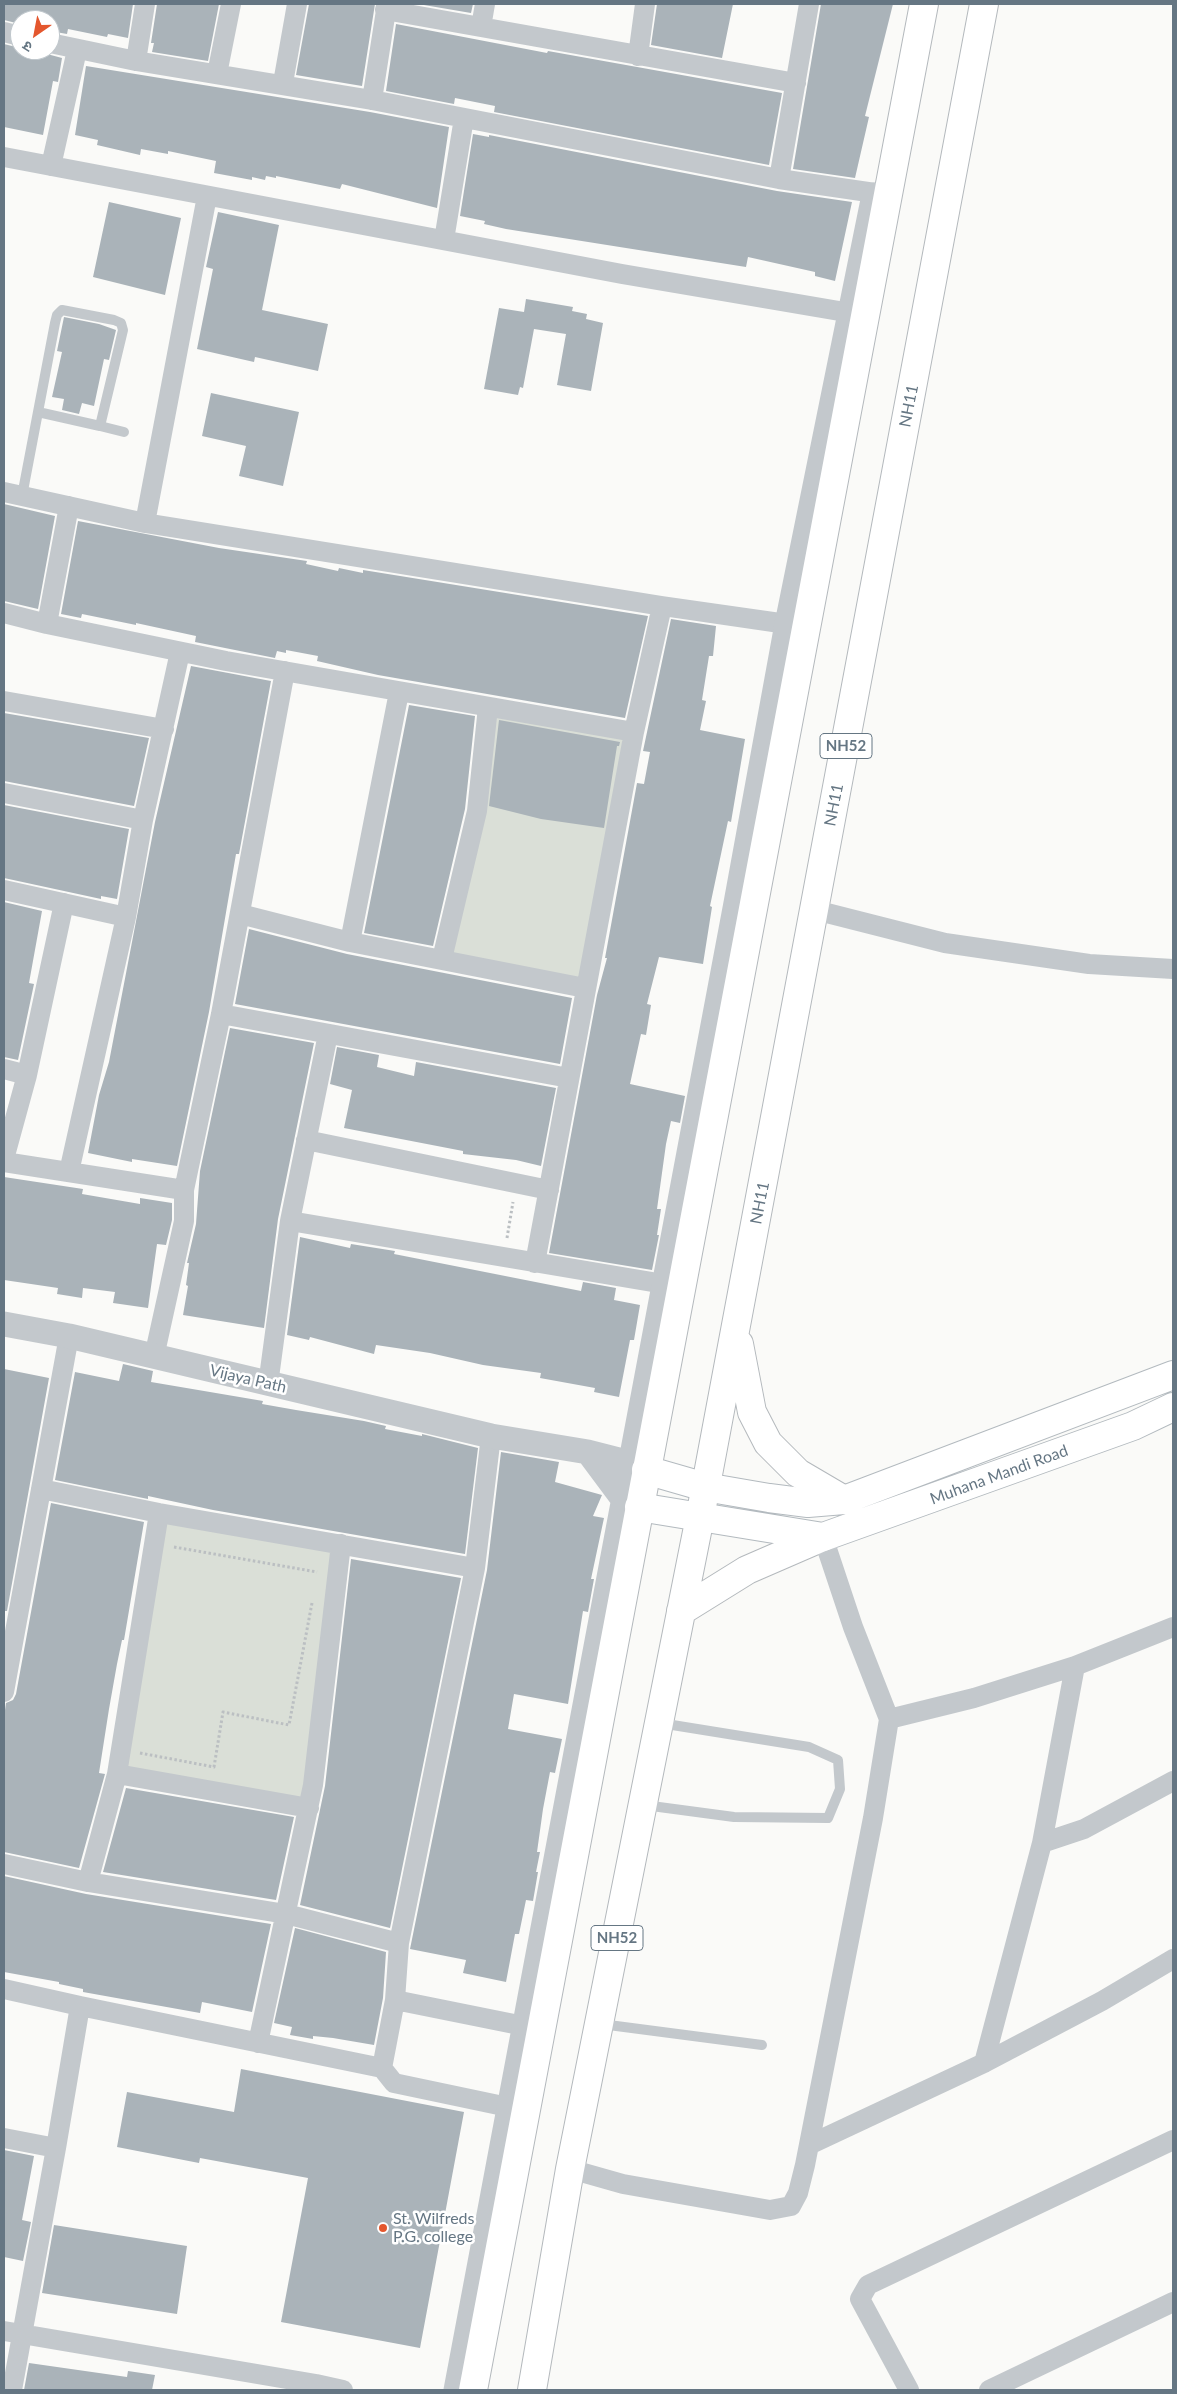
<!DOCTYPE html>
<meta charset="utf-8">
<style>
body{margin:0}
#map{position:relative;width:1177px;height:2394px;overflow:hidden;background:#fafaf8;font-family:Lato,"Noto Sans Devanagari",sans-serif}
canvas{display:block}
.frame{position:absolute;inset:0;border:5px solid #657683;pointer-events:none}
.north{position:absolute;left:10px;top:10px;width:50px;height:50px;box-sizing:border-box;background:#fff;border:1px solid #c1c8cd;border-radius:50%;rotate:213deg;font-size:14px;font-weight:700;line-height:20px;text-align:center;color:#657683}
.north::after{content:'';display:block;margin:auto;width:18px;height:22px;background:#e4572e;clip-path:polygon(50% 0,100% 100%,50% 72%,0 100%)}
</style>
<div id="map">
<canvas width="1177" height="2394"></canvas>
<div class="frame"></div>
<div class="north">उ</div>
</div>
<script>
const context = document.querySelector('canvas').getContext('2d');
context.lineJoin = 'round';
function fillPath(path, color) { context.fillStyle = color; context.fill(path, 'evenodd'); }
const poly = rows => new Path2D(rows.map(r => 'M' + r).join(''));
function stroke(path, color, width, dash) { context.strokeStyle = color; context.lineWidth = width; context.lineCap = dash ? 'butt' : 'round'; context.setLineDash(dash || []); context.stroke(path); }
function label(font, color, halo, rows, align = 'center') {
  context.font = font + ' Lato,sans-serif'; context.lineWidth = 5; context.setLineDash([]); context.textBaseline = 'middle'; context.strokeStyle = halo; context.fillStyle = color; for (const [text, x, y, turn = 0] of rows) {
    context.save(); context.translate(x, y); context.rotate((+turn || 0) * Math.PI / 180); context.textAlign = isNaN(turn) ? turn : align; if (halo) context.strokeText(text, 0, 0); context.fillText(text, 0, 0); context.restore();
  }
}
const green = poly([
 [488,707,634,732,585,988,442,959],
 [159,1513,341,1544,309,1808,117,1774]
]);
const building = poly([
 [4,4,133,4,128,38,108,34,107,37,68,29,67,34,50,31,50,20,20,20,20,24,4,20],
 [157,4,219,4,208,61,152,52,154,43,151,43],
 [309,4,375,4,362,86,296,75],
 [418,4,473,4,471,13],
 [657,4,733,4,722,58,651,45],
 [821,4,893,4,865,116,869,117,855,178,793,169],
 [396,24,547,53,548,51,782,93,769,165,494,112,495,106,455,98,454,104,386,91],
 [4,44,20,48,20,50,41,50,47,54,62,58,58,82,53,81,43,135,4,127],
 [86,66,370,112,449,127,437,208,342,184,340,189,276,176,276,178,266,176,265,180,252,177,252,180,214,173,216,161,168,151,168,154,141,149,140,155,97,145,98,140,75,135],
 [473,134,489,137,489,135,777,191,852,202,835,281,815,276,815,272,748,257,746,267,506,229,484,224,485,221,460,216],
 [109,202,181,218,165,295,93,277],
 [218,212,279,225,262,310,328,324,318,371,255,357,254,362,197,349,213,269,206,267],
 [526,299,573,307,572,311,587,314,586,319,603,323,591,391,557,385,566,334,534,329,523,388,520,387,518,395,484,389,499,308,524,312],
 [64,317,99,324,116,330,109,360,104,359,94,406,82,403,79,414,62,410,64,399,52,397,62,352,57,351],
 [211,393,299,412,283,486,239,476,246,446,202,436],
 [4,504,55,516,38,609,4,601],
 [78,521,219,548,307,561,306,564,338,571,339,568,363,573,363,570,648,616,625,718,378,675,317,661,318,656,286,650,286,653,277,651,275,658,195,642,196,636,136,623,136,625,82,614,81,618,61,614],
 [671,619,716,626,713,656,709,656,702,700,706,701,700,730,745,739,731,822,728,821,710,906,712,907,703,964,659,957,647,1004,651,1005,646,1035,641,1034,630,1084,685,1096,680,1123,671,1121,666,1144,657,1209,661,1209,657,1235,659,1235,652,1270,549,1253,597,995,607,958,605,958,637,783,644,784,650,752,643,751],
 [191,666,271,681,239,854,236,854,209,1012,177,1166,132,1159,132,1162,88,1153,99,1095,109,1062,155,822],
 [409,705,475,716,465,809,433,946,364,933],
 [4,713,149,738,134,806,4,781],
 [499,720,620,742,619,746,617,746,604,828,541,819,489,806],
 [4,805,129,829,117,899,101,896,101,899,4,878],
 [4,902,42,911,29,983,34,984,18,1060,4,1057],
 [249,929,347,954,572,998,560,1064,235,1004],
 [230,1028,314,1043,278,1219,264,1328,183,1315,188,1286,186,1285,189,1263,187,1263,196,1224,200,1171],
 [337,1047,379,1055,377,1067,414,1076,416,1062,556,1088,541,1166,516,1160,463,1154,463,1151,344,1128,352,1090,330,1084],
 [4,1177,83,1189,82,1194,140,1204,140,1198,172,1203,172,1220,166,1245,157,1244,148,1308,113,1303,115,1292,83,1288,82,1298,57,1294,58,1288,4,1280],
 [300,1237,350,1248,351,1244,395,1251,394,1254,581,1291,583,1282,616,1288,614,1300,640,1305,634,1340,630,1340,619,1397,594,1392,595,1388,540,1378,541,1373,483,1365,430,1353,376,1345,374,1354,310,1337,309,1340,287,1335],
 [123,1364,153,1371,151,1382,263,1401,262,1404,296,1410,364,1421,386,1426,385,1429,422,1436,422,1434,478,1448,465,1554,213,1510,148,1496,148,1499,55,1480,75,1372,119,1381],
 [4,1369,49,1378,7,1611,4,1611],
 [501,1452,559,1462,555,1482,602,1495,593,1516,604,1518,591,1579,594,1579,588,1612,583,1611,568,1704,514,1694,508,1729,562,1739,555,1773,550,1772,543,1809,537,1852,540,1852,536,1872,538,1872,533,1901,526,1900,519,1934,515,1934,506,1982,463,1973,466,1960,410,1949,487,1570],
 [51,1503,144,1522,124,1640,122,1640,117,1664,109,1709,99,1773,105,1774,79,1868,4,1852,4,1717,6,1703,13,1700,16,1694],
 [351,1559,461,1578,390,1928,300,1905,325,1786],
 [126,1788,294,1817,276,1900,103,1872],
 [4,1876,86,1894,271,1924,252,2012,202,2002,200,2013,83,1992,83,1989,59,1984,59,1982,4,1972],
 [295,1928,386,1952,383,1998,374,2045,333,2038,313,2036,313,2039,290,2035,292,2027,274,2023],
 [241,2069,464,2112,420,2348,281,2322,308,2178,200,2158,199,2163,117,2147,127,2092,234,2112],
 [4,2150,34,2156,22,2220,31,2222,23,2261,4,2257],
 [54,2225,187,2246,177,2314,42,2293],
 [29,2363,127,2377,128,2371,155,2375,152,2390,24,2390]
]);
const path = poly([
 [507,1238,513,1202],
 [174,1547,317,1572],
 [140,1753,214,1767,223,1712,289,1725,312,1603]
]);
const service = poly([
 [100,426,124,432],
 [22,496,38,412,55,323,57,315,62,310,114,320,121,323,123,330,100,426,38,412],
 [644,1805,734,1817,828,1818,840,1789,838,1760,809,1747,660,1723],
 [601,2024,762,2045]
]);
const minor = poly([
 [385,10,796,83],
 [481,27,485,4],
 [4,32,20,36],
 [50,43,136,61,372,100,779,179,875,193],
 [638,56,645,4],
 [136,61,145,4],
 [217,74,231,4],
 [283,83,297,4],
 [372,100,387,4],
 [4,157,622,274,851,313],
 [51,166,77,50],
 [779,179,809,4],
 [444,240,464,118],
 [4,492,145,523,662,606,787,624],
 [145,523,207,196],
 [4,613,47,624,226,661,634,732],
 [47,624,69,506],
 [4,701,164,729],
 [4,793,143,820],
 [4,890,126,917],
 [815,910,945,943,1089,964,1173,969],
 [240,914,350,942,585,988],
 [350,942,399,692],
 [442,959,477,811,488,707],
 [221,1014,569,1078],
 [4,1069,27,1075],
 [306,1140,549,1190],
 [4,1159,27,1075,64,903],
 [4,1162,184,1190],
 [69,1172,126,917,143,820,180,652],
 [290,1221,664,1284],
 [535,1263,634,732,662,606],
 [154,1357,184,1221,184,1190,221,1014,285,671],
 [268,1385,290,1221,328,1034],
 [41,1489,159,1513,475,1568],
 [4,1692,69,1336],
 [889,1719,974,1698,1075,1666,1173,1627],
 [117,1774,309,1808],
 [1042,1843,1075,1666],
 [4,1864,88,1882,286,1914,399,1943],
 [88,1882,117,1774,159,1513],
 [4,1989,80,2006],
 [395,2000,524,2026],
 [258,2043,313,1785,341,1544],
 [984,2063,1042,1843,1084,1829,1173,1781],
 [382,2068,395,2000,399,1943,475,1568,491,1436],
 [4,2138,56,2148,80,2006,382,2068,394,2083,508,2107],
 [809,2145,984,2063,1102,2001,1173,1959],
 [570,2169,623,2184,770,2210,791,2206,798,2193,805,2165,873,1818,889,1719,853,1627,823,1537],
 [4,2331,316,2384,343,2390],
 [12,2390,56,2148],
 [909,2390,860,2299,868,2285,1173,2140],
 [989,2390,1173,2302]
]);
const tertiary = poly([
 [4,1324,69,1336,491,1436,588,1452,631,1463,646,1470],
 [588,1452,623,1499,633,1504],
 [456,2390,736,903,787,624,874,195]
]);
const secondary = poly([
 [646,1470,705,1487,769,1498,808,1503,844,1500,1173,1375],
 [639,1507,823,1537,1133,1426,1173,1407]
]);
const trunk = poly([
 [739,1344,752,1412,768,1443,798,1473,844,1500],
 [681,1611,747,1570,823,1537],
 [473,2390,924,4],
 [532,2390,570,2169,700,1517,984,4]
]);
const markers = [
 [383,2228,5,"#e4572e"]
];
const shields = [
 [846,746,52],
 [617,1938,52]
];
const shieldNames = [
 ["NH52",846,746],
 ["NH52",617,1938]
];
const streetNames = [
 ["NH11",909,406,-79],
 ["NH11",834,805,-79],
 ["NH11",760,1203,-79],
 ["Vijaya Path",248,1379,13],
 ["Muhana Mandi Road",999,1475,-20]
];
const poiNames = [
 ["St. Wilfreds",393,2219],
 ["P.G. college",393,2237]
];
fillPath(green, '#dadfd7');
fillPath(building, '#aab3b9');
stroke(secondary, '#b3babf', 30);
stroke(trunk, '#b4b9bd', 30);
stroke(path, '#bbbfc2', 3, [2.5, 2.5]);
stroke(service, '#c3c8cc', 10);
stroke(minor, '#c3c8cc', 20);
stroke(tertiary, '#c3c8cc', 25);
stroke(secondary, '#fff', 28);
stroke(trunk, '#fff', 28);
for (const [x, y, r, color] of markers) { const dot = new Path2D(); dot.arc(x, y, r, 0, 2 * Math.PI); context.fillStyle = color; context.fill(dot); stroke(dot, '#fff', 2); }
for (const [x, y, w] of shields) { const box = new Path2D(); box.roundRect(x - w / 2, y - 12.5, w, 25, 4); context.fillStyle = '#fff'; context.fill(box); stroke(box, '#657683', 1); }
label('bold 15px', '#657683', null, shieldNames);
label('16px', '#657683', '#fff', streetNames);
label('16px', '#657683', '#fff', poiNames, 'left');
</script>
